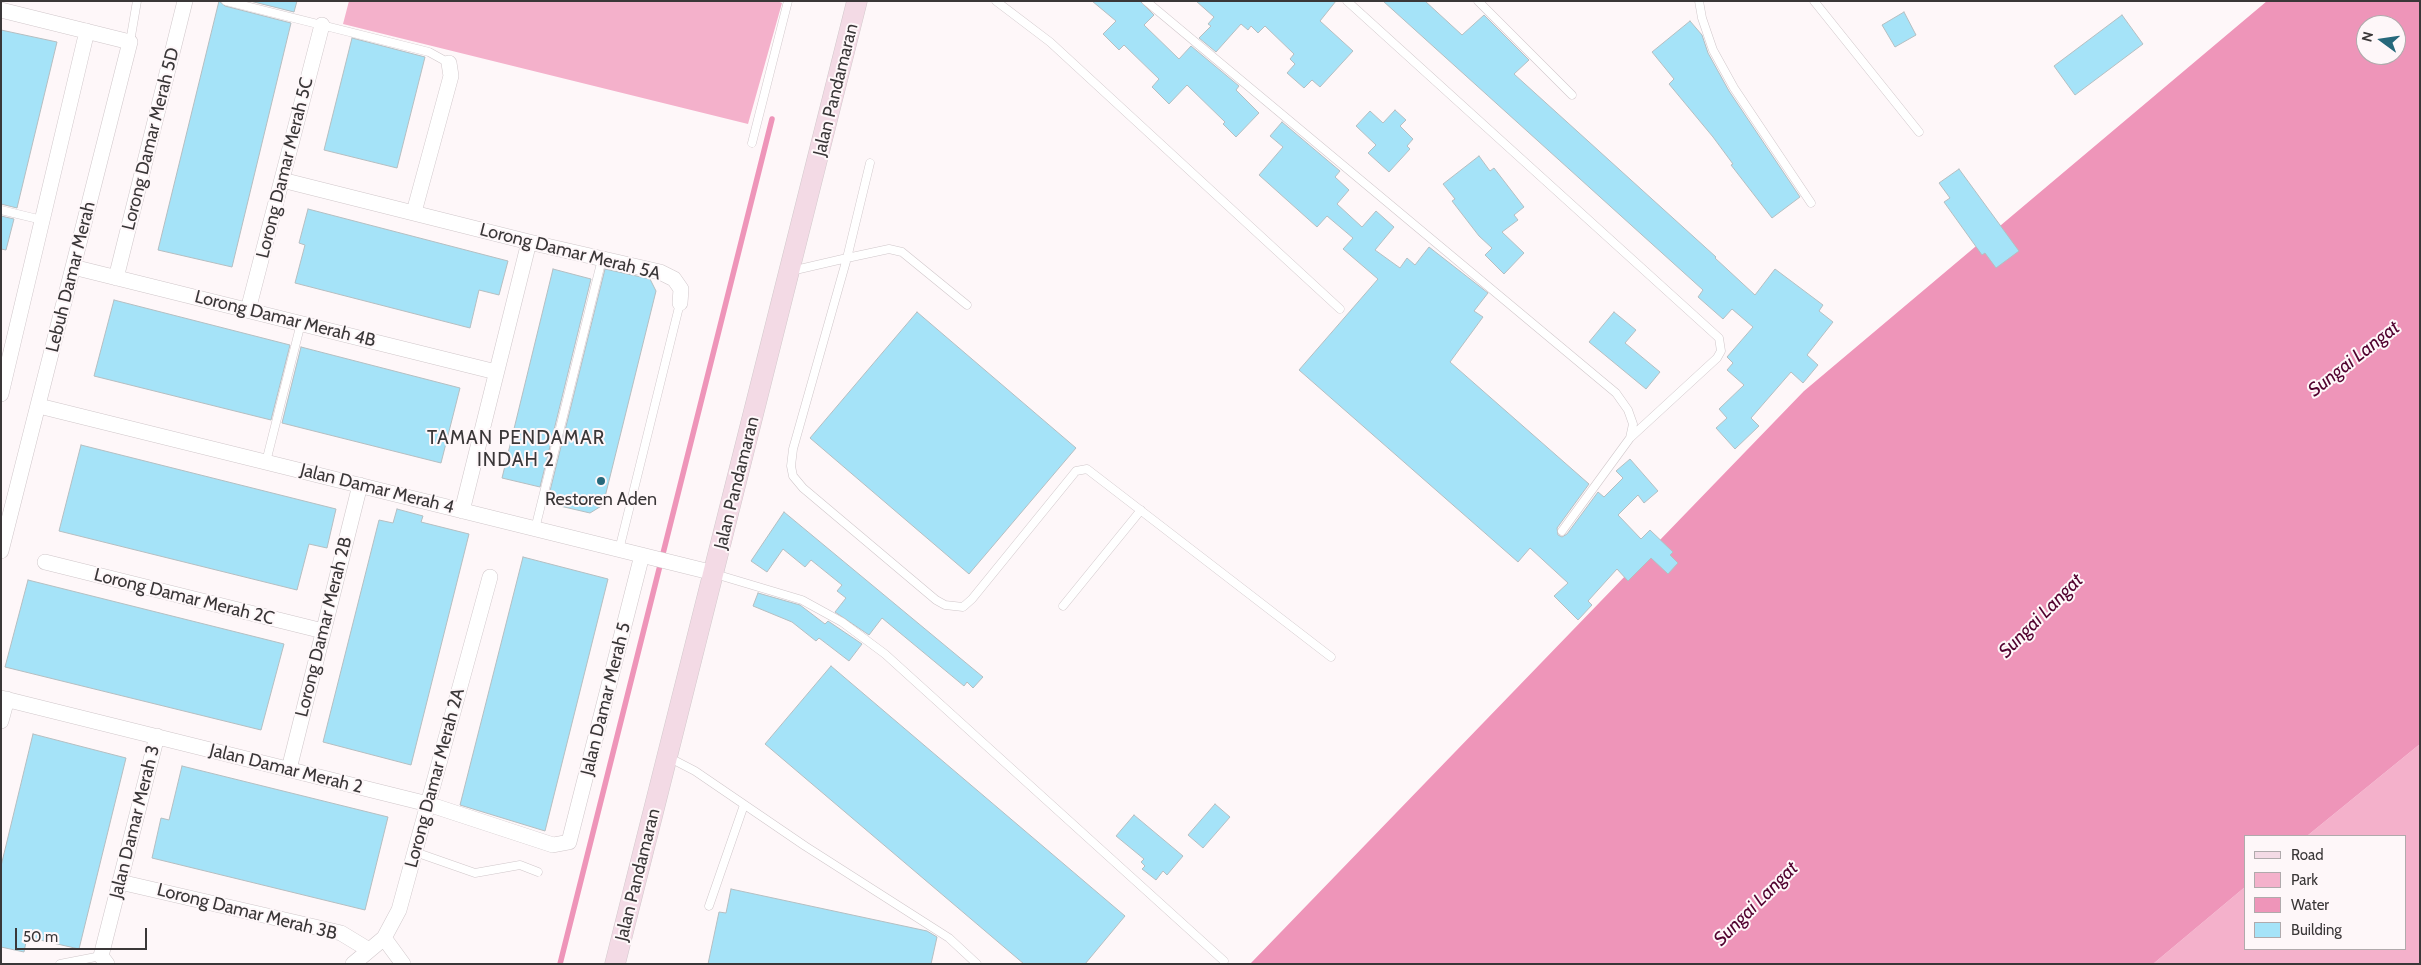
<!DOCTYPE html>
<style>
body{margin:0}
#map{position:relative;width:2421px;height:965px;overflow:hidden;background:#fef7f9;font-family:Cabin,sans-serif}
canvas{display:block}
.frame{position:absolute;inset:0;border:2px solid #3a3738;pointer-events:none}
.legend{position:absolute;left:2244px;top:835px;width:162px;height:115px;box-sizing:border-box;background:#fef7f9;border:1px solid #b0aaac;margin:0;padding:6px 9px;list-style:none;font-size:15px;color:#3a3738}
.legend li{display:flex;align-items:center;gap:10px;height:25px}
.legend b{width:25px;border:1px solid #b0aaac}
.north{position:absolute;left:2356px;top:15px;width:50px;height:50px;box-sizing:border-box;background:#fef7f9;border:1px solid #b0aaac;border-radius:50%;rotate:284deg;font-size:14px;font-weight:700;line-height:20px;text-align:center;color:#3a3738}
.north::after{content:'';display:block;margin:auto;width:18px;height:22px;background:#26687b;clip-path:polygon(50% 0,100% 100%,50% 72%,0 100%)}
.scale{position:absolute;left:15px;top:928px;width:132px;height:22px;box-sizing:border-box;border:2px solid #3a3738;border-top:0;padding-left:6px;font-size:15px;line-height:18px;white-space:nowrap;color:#3a3738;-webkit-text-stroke:4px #fef7f9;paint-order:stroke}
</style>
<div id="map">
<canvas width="2421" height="965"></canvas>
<div class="frame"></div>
<ul class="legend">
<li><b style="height:6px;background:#f3dae5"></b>Road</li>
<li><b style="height:14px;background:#f4b1cb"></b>Park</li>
<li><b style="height:14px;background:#ee95b9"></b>Water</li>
<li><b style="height:14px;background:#a5e3f8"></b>Building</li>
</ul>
<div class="north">N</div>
<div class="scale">50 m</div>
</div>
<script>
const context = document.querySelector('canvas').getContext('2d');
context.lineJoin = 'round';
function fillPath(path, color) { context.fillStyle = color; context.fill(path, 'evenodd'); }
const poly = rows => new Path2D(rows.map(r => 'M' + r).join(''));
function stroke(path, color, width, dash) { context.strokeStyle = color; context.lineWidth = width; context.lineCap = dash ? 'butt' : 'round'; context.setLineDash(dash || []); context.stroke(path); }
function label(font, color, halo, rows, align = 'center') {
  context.font = font + ' Cabin,sans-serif'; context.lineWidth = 4; context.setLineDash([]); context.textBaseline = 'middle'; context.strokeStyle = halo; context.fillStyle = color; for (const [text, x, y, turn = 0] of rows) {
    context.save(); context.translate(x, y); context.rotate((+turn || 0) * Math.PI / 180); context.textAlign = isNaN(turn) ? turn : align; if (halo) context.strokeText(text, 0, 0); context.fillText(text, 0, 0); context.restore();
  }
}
const green = poly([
 [349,1,777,1,782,3,748,124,343,24],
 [2420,744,2420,964,2153,964,2245,887,2245,949,2405,949,2405,836,2307,836]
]);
const water = poly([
 [2267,1,2420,1,2420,744,2307,836,2245,836,2245,887,2153,964,1250,964,1804,391],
 [2366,25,2396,25,2396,55,2366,55]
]);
const stream = poly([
 [560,964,772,119]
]);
const building = poly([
 [219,1,225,6,291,23,232,267,158,250,219,1],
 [250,1,297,1,294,12,250,1],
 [1092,1,1140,1,1154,15,1144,25,1179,59,1191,46,1239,86,1236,90,1259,113,1236,137,1223,124,1225,122,1187,85,1169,104,1152,87,1159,79,1124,45,1119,50,1103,34,1116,21,1092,1],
 [1196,1,1336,1,1320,21,1353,51,1320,87,1312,80,1304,88,1287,73,1295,64,1290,59,1294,54,1265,26,1258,33,1251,26,1248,30,1241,24,1216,52,1199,38,1211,26,1208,24,1214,17,1196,1],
 [1383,1,1425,1,1462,35,1484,15,1529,60,1514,74,1716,257,1715,258,1755,295,1775,269,1823,305,1819,311,1833,322,1807,355,1818,365,1803,383,1791,372,1751,418,1759,426,1735,449,1716,428,1727,418,1719,409,1744,385,1727,370,1733,363,1727,357,1753,327,1732,309,1723,319,1698,297,1703,290,1383,1],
 [1904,12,1916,35,1895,47,1882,25,1904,12],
 [2122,15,2143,44,2075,95,2054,66,2122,15],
 [1690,21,1702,35,1708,53,1729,91,1800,197,1772,218,1731,165,1733,164,1713,137,1669,84,1674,79,1652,52,1690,21],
 [1,30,57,42,17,208,1,204,1,30],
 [352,38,425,57,397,168,324,150,352,38],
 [1395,110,1406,120,1400,126,1413,139,1407,146,1410,149,1389,172,1368,153,1376,145,1356,126,1370,111,1383,123,1395,110],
 [1282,122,1340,171,1335,177,1349,190,1337,204,1362,227,1376,211,1394,227,1375,250,1400,268,1407,258,1415,265,1429,247,1488,293,1474,311,1483,317,1450,362,1589,484,1557,528,1558,535,1562,537,1567,534,1598,492,1604,497,1623,478,1616,471,1630,459,1658,491,1644,503,1638,495,1618,515,1641,539,1650,530,1673,552,1670,555,1678,563,1668,574,1651,558,1628,581,1617,569,1588,601,1592,605,1578,620,1554,596,1568,583,1530,548,1518,562,1299,370,1378,279,1343,249,1353,238,1327,216,1317,227,1259,175,1283,147,1270,136,1282,122],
 [1479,156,1490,171,1494,168,1524,207,1514,215,1518,220,1502,232,1524,253,1504,274,1485,255,1492,248,1479,236,1452,201,1455,199,1443,184,1479,156],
 [1959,169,2019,251,1996,268,1985,253,1982,255,1944,202,1950,198,1939,183,1959,169],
 [308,209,508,261,499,295,479,290,470,328,295,283,305,245,299,243,308,209],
 [1,216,14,219,6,250,1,249,1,216],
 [553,269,591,279,540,487,502,478,553,269],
 [605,269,650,279,656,291,603,505,590,513,547,503,605,269],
 [114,300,290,345,271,420,94,376,114,300],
 [917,312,1076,448,969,574,810,438,917,312],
 [1614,312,1636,330,1625,343,1660,372,1646,389,1589,342,1614,312],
 [301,347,460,388,441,463,282,423,301,347],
 [81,445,336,509,327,548,309,544,297,590,59,531,81,445],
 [397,509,423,516,421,522,469,534,411,765,323,742,379,520,393,523,397,509],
 [784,512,983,677,973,688,967,682,964,686,882,618,869,635,835,612,846,598,837,591,842,585,811,560,805,567,783,549,767,572,751,561,784,512],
 [523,557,608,579,545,831,460,805,523,557],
 [28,580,284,644,261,730,5,667,28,580],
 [758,593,800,605,825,624,828,621,862,644,849,661,819,638,816,641,792,622,753,606,758,593],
 [831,666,1125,916,1085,964,1024,964,765,744,831,666],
 [33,734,126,758,79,949,27,937,24,952,1,947,1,866,33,734],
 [182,766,388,817,365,910,152,858,161,818,169,820,182,766],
 [1215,804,1230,817,1203,848,1188,835,1215,804],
 [1134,815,1183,856,1167,875,1163,871,1156,880,1142,869,1145,866,1141,862,1144,859,1116,836,1134,815],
 [731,889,927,931,937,937,931,964,708,964,719,912,726,913,731,889]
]);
const lane = poly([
 [226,1,429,52,449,63],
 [996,1,1050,42,1340,309],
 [1146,1,1616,393,1628,410,1633,424,1630,438,1562,531],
 [1347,1,1719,338,1721,351,1717,358,1630,438],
 [1478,1,1572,95],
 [1699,1,1702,18,1713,50,1734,88,1811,203],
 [1814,1,1919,132],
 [130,42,137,1],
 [752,143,788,1],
 [870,163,847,258,889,249,902,252,967,305],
 [1,210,42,220],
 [791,271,847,258,793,449,791,466,793,476,803,488,936,600,945,605,963,607,972,599,1076,471,1087,469,1331,657],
 [266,462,301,323],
 [535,529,602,259],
 [619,550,680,303],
 [715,574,802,600,842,622,885,654,1224,961],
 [1063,606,1141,510],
 [668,757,695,771,805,846,949,938,977,964],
 [415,852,475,873,520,865,538,872],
 [709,906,744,805],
 [60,964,101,956]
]);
const street = poly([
 [1,10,130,42,1,551],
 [282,180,529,242,660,272,674,279,681,289,680,303],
 [414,212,451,76,449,63],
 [73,267,496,372],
 [116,278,185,1],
 [248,310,322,25],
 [1,394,87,31],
 [39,406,714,573],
 [462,511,529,242],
 [45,562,323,631],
 [1,698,428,804,553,845,569,842,642,555],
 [1,721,7,699],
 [289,769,360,485],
 [120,882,341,933,369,950],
 [384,938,403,964],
 [107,964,101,956,157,736],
 [353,964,384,938,399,910,490,577]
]);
const secondary = poly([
 [615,964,857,1]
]);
const markers = [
 [601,481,5,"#26687b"]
];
const streetNames = [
 ["Jalan Pandamaran",836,90,-76],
 ["Lorong Damar Merah 5D",151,139,-76],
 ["Lorong Damar Merah 5C",285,168,-76],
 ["Lorong Damar Merah 5A",570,252,14],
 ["Lebuh Damar Merah",71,277,-76],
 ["Lorong Damar Merah 4B",285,319,14],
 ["Jalan Pandamaran",737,483,-76],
 ["Jalan Damar Merah 4",377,489,14],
 ["Lorong Damar Merah 2C",184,597,14],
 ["Lorong Damar Merah 2B",324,627,-76],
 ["Jalan Damar Merah 5",606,699,-76],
 ["Jalan Damar Merah 2",286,769,14],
 ["Lorong Damar Merah 2A",435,778,-75],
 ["Jalan Damar Merah 3",135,822,-76],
 ["Jalan Pandamaran",638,875,-76],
 ["Lorong Damar Merah 3B",247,912,14]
];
const poiNames = [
 ["Restoren Aden",601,500]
];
const waterNames = [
 ["Sungai Langat",2354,359,-38],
 ["Sungai Langat",2041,616,-45],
 ["Sungai Langat",1756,904,-45]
];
const neighbourhoodNames = [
 ["TAMAN PENDAMAR",516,438],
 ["INDAH 2",516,460]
];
fillPath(green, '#f4b1cb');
fillPath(water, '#ee95b9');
stroke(stream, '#ee95b9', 5.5);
fillPath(building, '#a5e3f8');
stroke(building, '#b5bec1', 1);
stroke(lane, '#d0c7ca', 9);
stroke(street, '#d0c7ca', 16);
stroke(secondary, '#d0c7ca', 21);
stroke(lane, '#fff', 8);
stroke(street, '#fff', 15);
stroke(secondary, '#f3dae5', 20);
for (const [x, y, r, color] of markers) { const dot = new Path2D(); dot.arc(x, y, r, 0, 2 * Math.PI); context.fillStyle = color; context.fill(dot); stroke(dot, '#fef7f9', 2); }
label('18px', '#3a3738', '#fef7f9', streetNames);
label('18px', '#3a3738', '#fef7f9', poiNames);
label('italic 19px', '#51012e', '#fef7f9', waterNames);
context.letterSpacing = '1px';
label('19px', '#3a3738', '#fef7f9', neighbourhoodNames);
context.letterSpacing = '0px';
</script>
